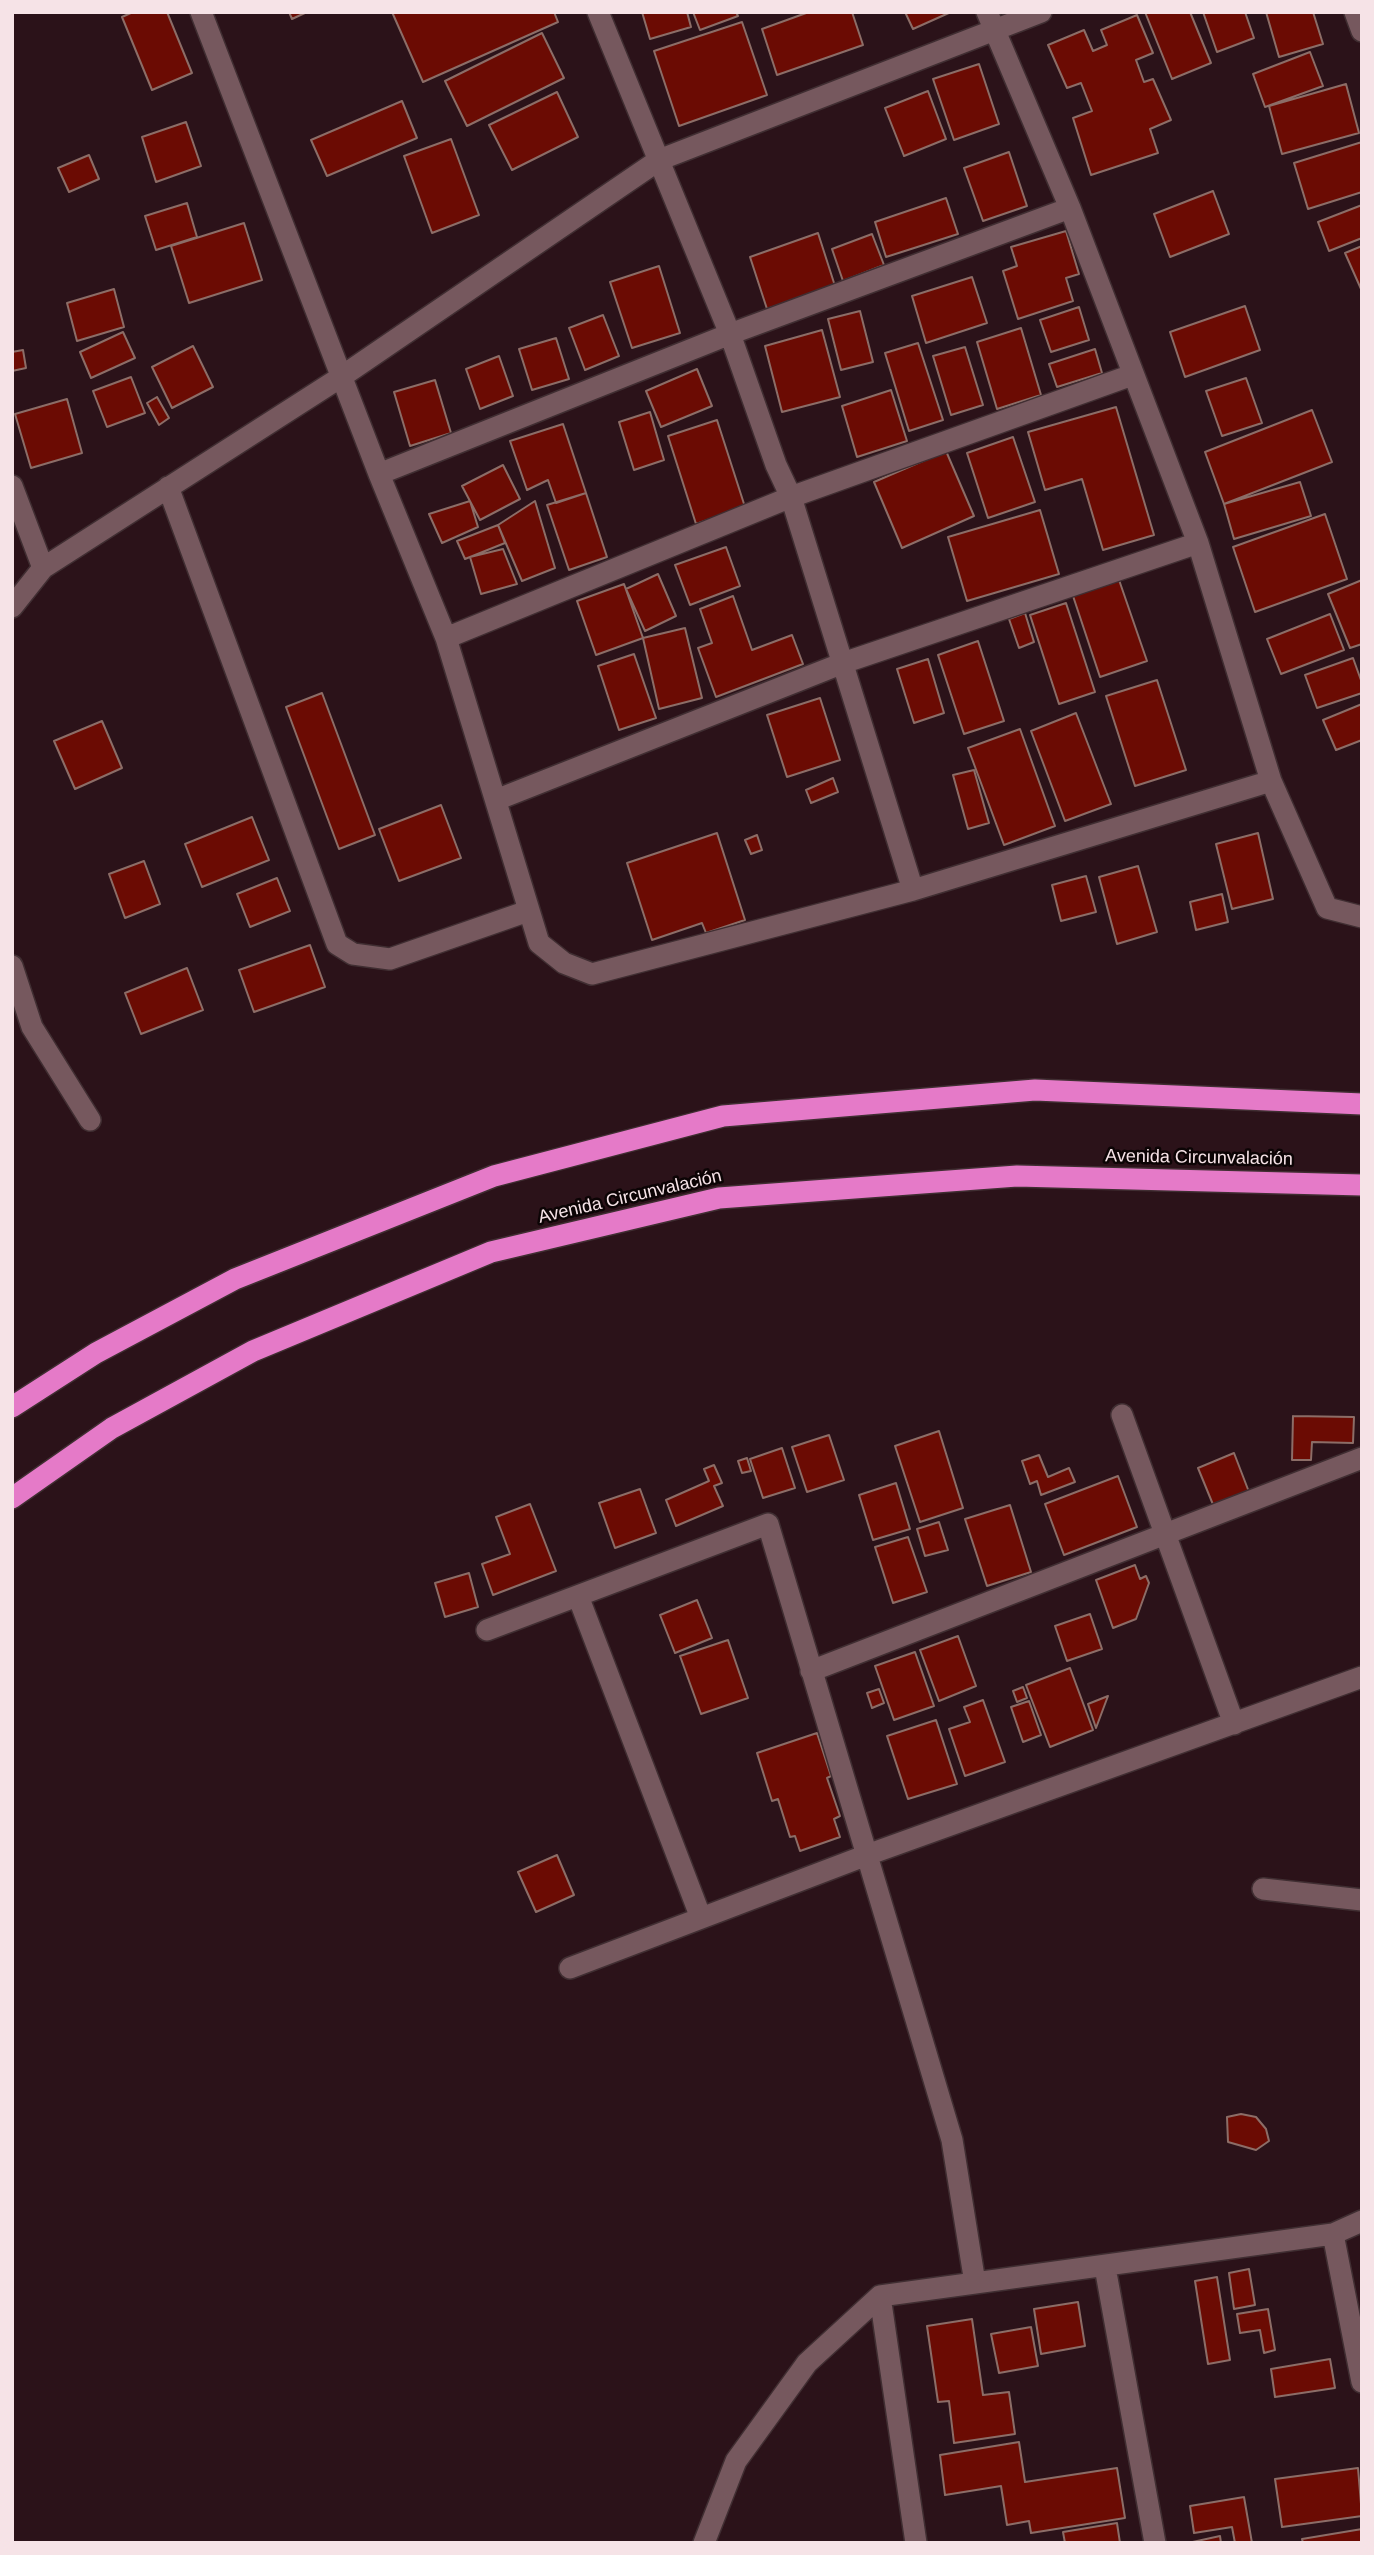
<!DOCTYPE html>
<meta charset="utf-8">
<style>
body{margin:0}
#map{position:relative;width:1374px;height:2555px;overflow:hidden;background:#2b1219;font-family:Arial,sans-serif}
canvas{display:block}
.frame{position:absolute;inset:0;border:14px solid #f6e3e7;pointer-events:none}
</style>
<div id="map">
<canvas width="1374" height="2555"></canvas>
<div class="frame"></div>
</div>
<script>
const context = document.querySelector('canvas').getContext('2d');
context.lineJoin = 'round';
function fillPath(path, color) { context.fillStyle = color; context.fill(path, 'evenodd'); }
const poly = rows => new Path2D(rows.map(r => 'M' + r).join(''));
function stroke(path, color, width, dash) { context.strokeStyle = color; context.lineWidth = width; context.lineCap = dash ? 'butt' : 'round'; context.setLineDash(dash || []); context.stroke(path); }
function label(font, color, halo, rows, align = 'center') {
  context.font = font + ' Arial,sans-serif'; context.lineWidth = 5; context.setLineDash([]); context.textBaseline = 'middle'; context.strokeStyle = halo; context.fillStyle = color; for (const [text, x, y, turn = 0] of rows) {
    context.save(); context.translate(x, y); context.rotate((+turn || 0) * Math.PI / 180); context.textAlign = isNaN(turn) ? turn : align; if (halo) context.strokeText(text, 0, 0); context.fillText(text, 0, 0); context.restore();
  }
}
const building = poly([
 [133,12,167,12,192,73,152,90,122,17,133,12],
 [289,12,307,12,292,19,289,12],
 [392,12,554,12,558,22,423,82,392,12],
 [642,12,687,12,691,27,650,39,642,12],
 [693,12,736,12,738,16,700,30,693,12],
 [809,12,852,12,863,45,777,75,762,29,809,12],
 [905,12,951,12,913,29,905,12],
 [1145,12,1190,12,1211,63,1172,79,1145,12],
 [1203,12,1245,12,1254,38,1217,52,1203,12],
 [1266,12,1313,12,1323,44,1279,57,1266,12],
 [1137,15,1153,53,1136,60,1144,82,1153,79,1171,120,1150,129,1158,153,1091,175,1073,118,1092,111,1081,83,1067,88,1048,45,1084,30,1093,51,1107,45,1101,30,1137,15],
 [742,22,767,95,679,126,654,51,742,22],
 [542,33,564,78,467,126,445,81,542,33],
 [1310,52,1323,86,1265,107,1253,74,1310,52],
 [979,64,999,124,954,140,933,79,979,64],
 [1346,84,1359,133,1282,154,1269,106,1346,84],
 [928,91,946,139,904,156,885,108,928,91],
 [557,92,578,137,512,170,489,125,557,92],
 [402,101,417,138,327,176,311,140,402,101],
 [186,122,201,166,156,182,142,137,186,122],
 [451,139,479,215,432,233,404,156,451,139],
 [1362,142,1362,192,1308,209,1294,163,1362,142],
 [1009,152,1027,206,983,221,964,168,1009,152],
 [89,155,99,179,69,192,58,168,89,155],
 [1213,191,1229,234,1170,257,1154,214,1213,191],
 [946,198,958,234,886,257,875,222,946,198],
 [187,203,197,237,156,250,145,216,187,203],
 [1362,205,1362,238,1329,251,1318,222,1362,205],
 [244,223,262,280,189,303,171,246,244,223],
 [1066,231,1079,274,1066,278,1073,301,1018,319,1003,271,1017,266,1011,247,1066,231],
 [818,233,835,286,767,309,750,257,818,233],
 [872,234,884,265,843,281,832,249,872,234],
 [1362,246,1362,289,1361,289,1345,253,1362,246],
 [659,266,680,333,632,348,610,282,659,266],
 [972,277,987,323,926,343,912,296,972,277],
 [114,289,124,327,77,341,67,303,114,289],
 [1245,306,1260,350,1185,377,1170,332,1245,306],
 [1079,307,1089,340,1051,352,1040,320,1079,307],
 [860,311,873,362,841,370,828,319,860,311],
 [603,315,619,356,585,370,569,328,603,315],
 [1021,328,1041,395,997,409,977,342,1021,328],
 [822,330,840,397,782,412,765,346,822,330],
 [123,332,135,358,91,378,80,352,123,332],
 [556,338,569,379,532,390,519,349,556,338],
 [918,343,943,420,909,431,885,353,918,343],
 [193,346,213,387,172,408,152,367,193,346],
 [965,347,983,405,951,415,933,356,965,347],
 [1095,349,1102,373,1057,387,1049,364,1095,349],
 [23,350,26,368,12,371,12,352,23,350],
 [499,356,513,396,480,409,466,369,499,356],
 [697,369,712,406,661,427,646,391,697,369],
 [131,377,145,413,107,427,93,391,131,377],
 [1246,378,1262,423,1222,436,1206,391,1246,378],
 [435,380,451,433,410,446,394,392,435,380],
 [891,390,907,441,857,457,842,406,891,390],
 [157,397,169,418,159,425,147,403,157,397],
 [67,399,82,453,31,468,15,414,67,399],
 [1116,407,1154,535,1103,550,1082,479,1045,490,1028,432,1116,407],
 [1312,410,1332,462,1224,504,1205,452,1312,410],
 [650,412,664,460,634,470,619,422,650,412],
 [717,420,745,507,696,524,668,436,717,420],
 [563,424,586,493,556,503,548,480,527,490,510,441,563,424],
 [1013,437,1035,502,988,518,967,453,1013,437],
 [946,451,974,516,902,548,874,482,946,451],
 [503,465,520,499,480,520,462,486,503,465],
 [1300,482,1311,516,1234,539,1224,504,1300,482],
 [586,493,607,557,569,570,547,505,586,493],
 [470,501,478,527,442,543,429,514,470,501],
 [535,501,555,568,522,581,498,525,535,501],
 [1040,510,1059,574,967,601,948,537,1040,510],
 [1325,514,1347,579,1255,612,1233,547,1325,514],
 [498,525,505,543,465,559,457,541,498,525],
 [726,547,740,586,690,605,675,565,726,547],
 [503,549,517,584,481,594,470,557,503,549],
 [658,574,676,616,645,631,626,589,658,574],
 [1118,577,1147,661,1100,677,1072,593,1118,577],
 [1362,580,1362,644,1350,648,1328,594,1362,580],
 [624,584,643,638,596,655,577,601,624,584],
 [733,596,752,650,792,635,803,664,716,697,698,648,712,643,700,609,733,596],
 [1066,603,1095,692,1059,704,1030,615,1066,603],
 [1025,613,1034,642,1019,648,1009,619,1025,613],
 [1330,614,1344,650,1281,674,1267,639,1330,614],
 [685,628,702,698,659,709,643,638,685,628],
 [978,641,1004,721,964,734,938,655,978,641],
 [634,654,656,718,619,730,598,666,634,654],
 [1353,658,1362,683,1362,693,1317,708,1305,675,1353,658],
 [928,659,944,713,914,723,897,669,928,659],
 [1157,680,1186,770,1135,786,1106,696,1157,680],
 [322,693,375,835,339,849,286,707,322,693],
 [820,698,840,760,787,777,767,715,820,698],
 [1362,704,1362,740,1336,750,1323,720,1362,704],
 [1076,713,1111,804,1065,821,1031,731,1076,713],
 [102,721,122,768,75,789,54,741,102,721],
 [1020,729,1055,826,1004,845,968,748,1020,729],
 [974,770,989,823,968,829,953,775,974,770],
 [833,778,838,792,811,803,806,790,833,778],
 [441,805,461,858,399,881,379,829,441,805],
 [252,817,269,860,202,887,185,844,252,817],
 [717,833,745,920,706,933,702,923,652,940,627,863,717,833],
 [1258,833,1273,899,1232,909,1216,844,1258,833],
 [757,835,762,850,751,854,745,840,757,835],
 [144,861,160,904,125,918,109,874,144,861],
 [1138,866,1157,932,1117,944,1099,877,1138,866],
 [1086,876,1096,912,1061,921,1052,885,1086,876],
 [277,878,290,911,250,927,237,894,277,878],
 [1222,894,1228,922,1196,930,1190,902,1222,894],
 [310,945,325,987,254,1012,239,970,310,945],
 [187,968,203,1010,141,1034,125,993,187,968],
 [1293,1416,1354,1417,1353,1443,1312,1442,1311,1460,1292,1460,1293,1416],
 [939,1431,963,1508,920,1522,895,1446,939,1431],
 [829,1435,844,1480,807,1492,792,1447,829,1435],
 [782,1448,795,1488,763,1498,750,1459,782,1448],
 [1234,1453,1249,1492,1214,1507,1198,1468,1234,1453],
 [1039,1455,1048,1477,1069,1468,1075,1482,1041,1495,1037,1481,1030,1484,1022,1461,1039,1455],
 [747,1458,751,1471,742,1473,738,1461,747,1458],
 [714,1465,722,1483,714,1486,723,1506,676,1526,666,1500,709,1481,704,1469,714,1465],
 [1118,1476,1137,1527,1064,1555,1045,1504,1118,1476],
 [896,1483,910,1529,873,1540,859,1495,896,1483],
 [640,1489,656,1533,615,1548,599,1503,640,1489],
 [530,1504,556,1571,493,1595,482,1564,510,1554,496,1517,530,1504],
 [1010,1505,1031,1572,987,1586,965,1519,1010,1505],
 [939,1522,948,1550,925,1556,917,1529,939,1522],
 [908,1537,927,1592,893,1603,875,1547,908,1537],
 [1135,1565,1140,1579,1146,1576,1149,1583,1136,1619,1113,1628,1096,1580,1135,1565],
 [469,1573,478,1607,445,1617,435,1583,469,1573],
 [697,1600,712,1638,675,1653,660,1615,697,1600],
 [1090,1614,1102,1649,1067,1661,1055,1626,1090,1614],
 [958,1636,976,1686,939,1701,920,1650,958,1636],
 [728,1640,748,1698,701,1714,680,1656,728,1640],
 [915,1652,934,1706,894,1720,875,1666,915,1652],
 [1070,1668,1093,1730,1050,1747,1026,1685,1070,1668],
 [1023,1687,1027,1698,1017,1702,1013,1691,1023,1687],
 [879,1689,884,1703,872,1708,867,1693,879,1689],
 [1108,1696,1096,1728,1088,1704,1108,1696],
 [983,1700,1005,1762,965,1776,949,1729,970,1722,964,1707,983,1700],
 [1029,1701,1041,1735,1023,1742,1011,1707,1029,1701],
 [936,1720,957,1784,908,1799,887,1736,936,1720],
 [817,1733,831,1776,827,1778,840,1816,834,1819,840,1837,800,1851,795,1836,790,1837,778,1799,772,1801,757,1753,817,1733],
 [557,1855,574,1895,536,1912,518,1872,557,1855],
 [1241,2114,1256,2117,1266,2129,1269,2141,1256,2150,1228,2142,1227,2117,1241,2114],
 [1249,2269,1255,2305,1234,2309,1229,2273,1249,2269],
 [1217,2277,1230,2360,1208,2364,1195,2281,1217,2277],
 [1078,2302,1085,2346,1041,2354,1034,2309,1078,2302],
 [1268,2309,1275,2350,1264,2353,1260,2330,1240,2333,1237,2314,1268,2309],
 [972,2319,983,2395,1009,2392,1015,2434,954,2443,949,2401,938,2402,927,2326,972,2319],
 [1031,2327,1038,2366,999,2373,991,2334,1031,2327],
 [1330,2359,1335,2388,1275,2397,1271,2369,1330,2359],
 [1019,2442,1025,2482,1117,2468,1125,2518,1031,2533,1029,2521,1007,2525,1001,2486,945,2495,940,2455,1019,2442],
 [1358,2468,1362,2516,1282,2527,1275,2479,1358,2468],
 [1244,2497,1252,2543,1235,2543,1232,2527,1194,2533,1190,2506,1244,2497],
 [1117,2523,1120,2543,1065,2543,1063,2532,1117,2523],
 [1362,2529,1362,2543,1303,2543,1302,2539,1362,2529],
 [1220,2536,1221,2543,1188,2543,1220,2536]
]);
const minor = poly([
 [201,12,379,474,446,638,539,943,564,963,592,974,913,890,1271,781],
 [598,12,730,334,776,465,791,497,913,890],
 [987,12,1070,208,1198,543,1271,781,1327,908,1362,917],
 [1355,12,1362,31],
 [379,474,730,334,1070,208],
 [12,486,43,568],
 [168,487,337,944,353,954,390,959,528,911],
 [12,607,43,568,341,377,659,160,1041,12],
 [446,638,791,497,1132,375],
 [496,800,843,663,1198,543],
 [12,966,32,1027,90,1120],
 [1122,1415,1234,1724],
 [578,1596,701,1918],
 [487,1630,768,1524,952,2140,975,2283],
 [811,1671,1362,1458],
 [1263,1889,1362,1900],
 [570,1968,867,1855,1362,1677],
 [1333,2234,1362,2382],
 [1105,2267,1155,2543],
 [704,2543,736,2461,807,2363,880,2296],
 [916,2543,880,2296,1333,2234,1362,2221]
]);
const highway = poly([
 [12,1407,96,1353,235,1279,494,1176,723,1116,1035,1090,1362,1104],
 [12,1498,112,1428,253,1351,491,1252,719,1198,1017,1176,1362,1185]
]);
const streetNames = [
 ["Avenida Circunvalación",1199,1158,1],
 ["Avenida Circunvalación",630,1197,-13]
];
fillPath(building, '#6b0b03');
stroke(building, '#8c6d67', 2);
stroke(minor, '#402e32', 24);
stroke(highway, '#402e32', 24);
stroke(minor, '#76585e', 21);
stroke(highway, '#e57ac8', 21);
label('18px', '#f6e3e7', '#0c0405', streetNames);
</script>
